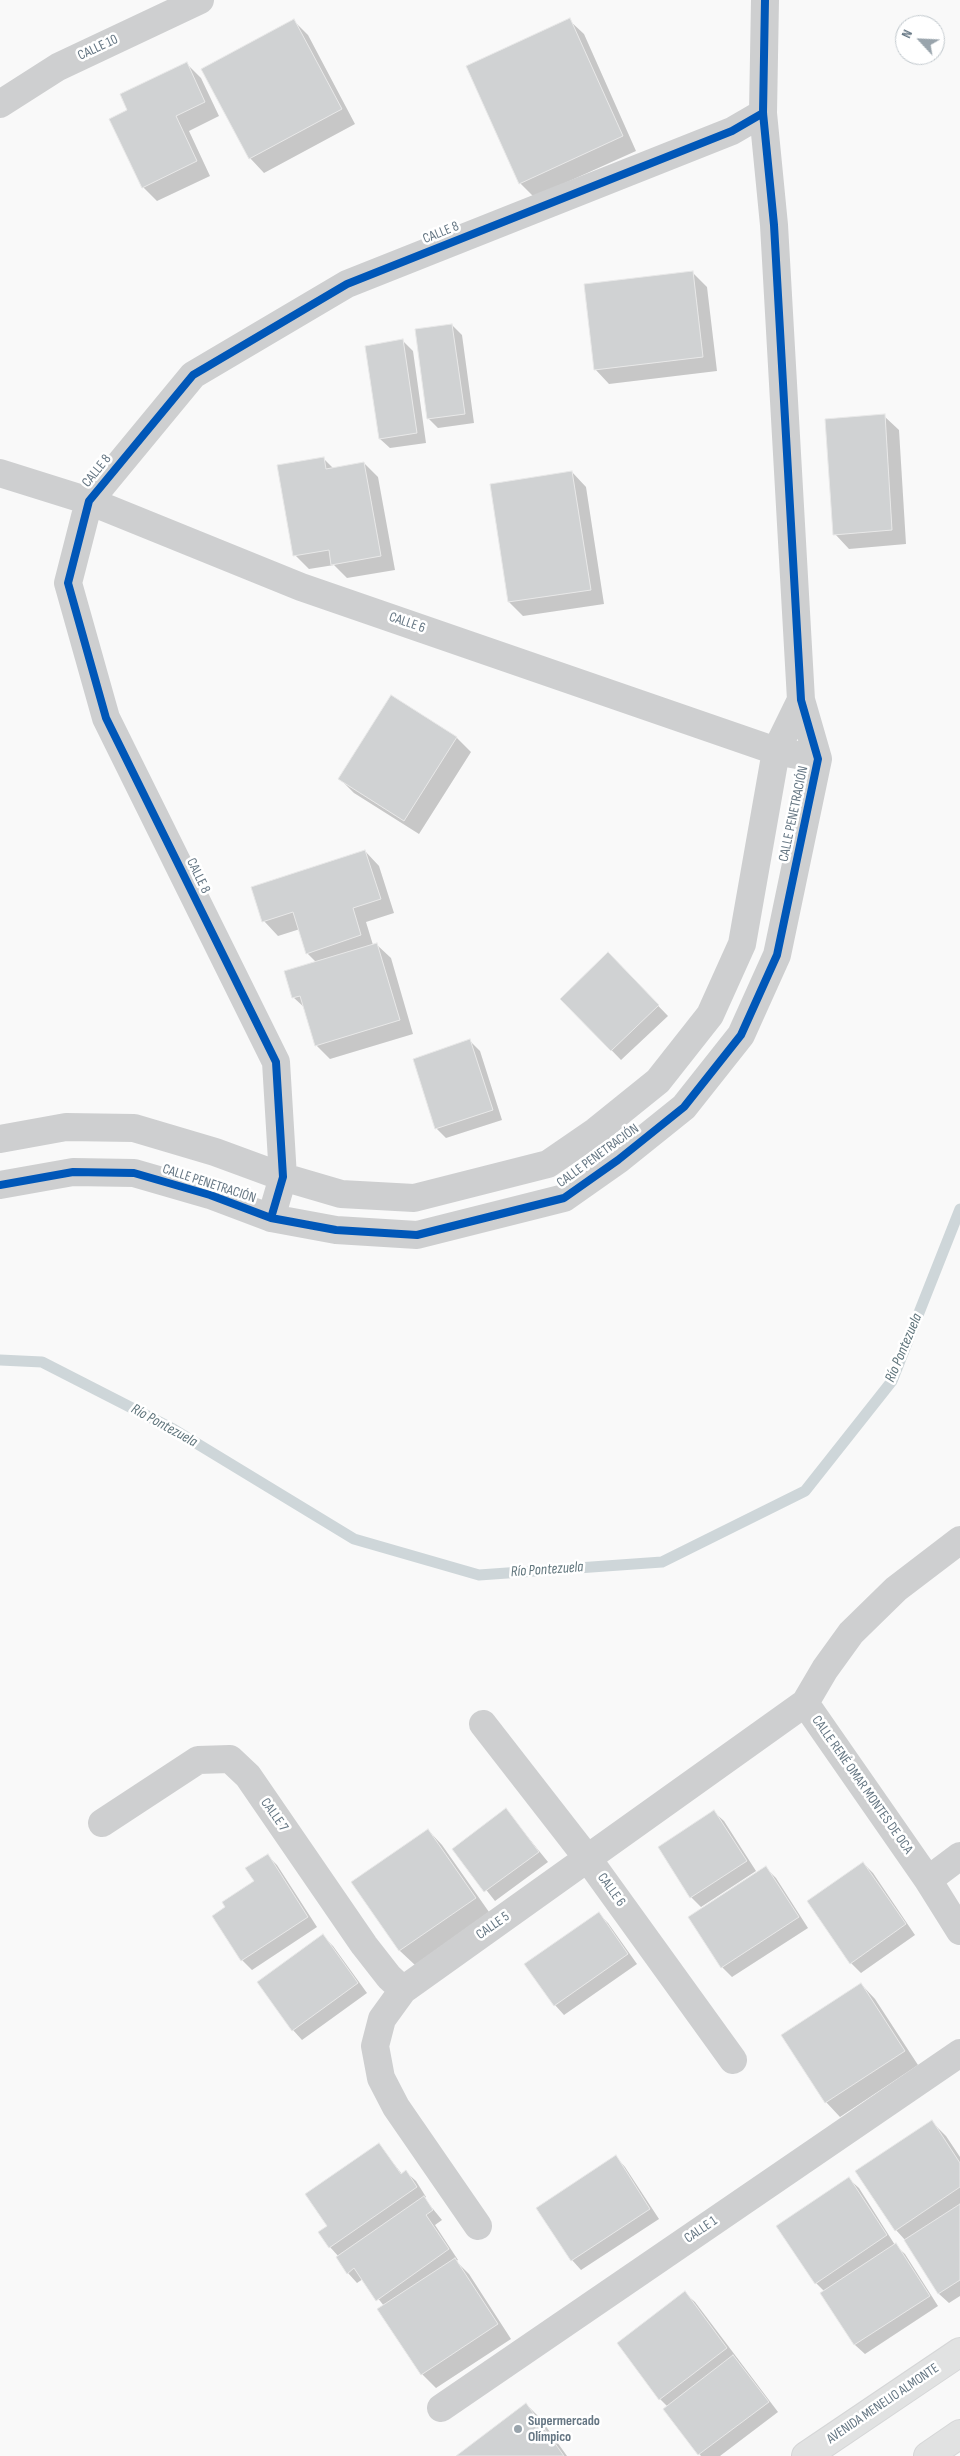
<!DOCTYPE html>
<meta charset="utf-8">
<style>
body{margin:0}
#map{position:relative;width:960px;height:2456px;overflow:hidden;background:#f9f9f9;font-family:"Sofia Sans Condensed",sans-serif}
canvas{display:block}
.north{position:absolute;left:895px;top:15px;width:50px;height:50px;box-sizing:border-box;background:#fff;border:1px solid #c1c8cd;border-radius:50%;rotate:295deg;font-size:14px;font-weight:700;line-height:20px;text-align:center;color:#657683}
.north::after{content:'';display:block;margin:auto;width:18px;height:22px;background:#99a4ac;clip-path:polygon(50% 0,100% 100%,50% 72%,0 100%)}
</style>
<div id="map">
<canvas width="960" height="2456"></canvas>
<div class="north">N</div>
</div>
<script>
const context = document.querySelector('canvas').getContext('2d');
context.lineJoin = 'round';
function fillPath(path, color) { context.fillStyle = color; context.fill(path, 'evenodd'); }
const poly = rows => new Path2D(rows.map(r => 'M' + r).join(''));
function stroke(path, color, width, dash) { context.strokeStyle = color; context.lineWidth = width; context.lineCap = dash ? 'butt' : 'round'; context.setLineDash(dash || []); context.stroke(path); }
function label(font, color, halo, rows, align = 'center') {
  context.font = font + ' "Sofia Sans Condensed",sans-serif'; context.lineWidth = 5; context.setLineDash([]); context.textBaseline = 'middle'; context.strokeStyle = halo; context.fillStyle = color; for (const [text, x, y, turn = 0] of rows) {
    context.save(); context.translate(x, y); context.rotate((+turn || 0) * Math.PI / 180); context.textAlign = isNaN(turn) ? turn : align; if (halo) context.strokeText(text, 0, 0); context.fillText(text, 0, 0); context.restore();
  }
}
const shadow = poly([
 [569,20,584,34,636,151,534,197,520,183],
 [294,21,308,35,355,124,264,173,250,158],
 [186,63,201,78,219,116,189,131,210,176,157,201,143,187],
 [692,272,707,287,717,371,609,384,595,369],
 [452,325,462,335,474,423,438,428,428,418],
 [403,341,413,351,426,443,390,448,380,439],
 [884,416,899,430,906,544,849,549,835,534],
 [323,458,334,469,364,463,378,477,395,570,347,578,334,565,309,569,295,555],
 [572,472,586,487,604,604,523,616,509,602],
 [392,697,457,738,471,752,419,834,354,793,340,779],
 [365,851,379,866,394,913,366,922,373,945,376,944,391,958,413,1034,330,1059,316,1045,306,1009,293,997,316,962,307,953,300,929,278,936,264,921],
 [618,964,668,1016,621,1060,562,999],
 [470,1041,480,1051,502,1120,446,1138,436,1128],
 [506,1810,548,1862,495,1901,454,1849],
 [714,1812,724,1821,756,1871,701,1907,691,1897],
 [428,1830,442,1845,489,1912,415,1965,400,1951,353,1883],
 [267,1855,277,1865,317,1927,252,1970,242,1960,227,1907,255,1881],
 [863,1863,873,1873,915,1935,861,1973,851,1963],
 [766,1868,776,1878,808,1928,732,1977,722,1967,690,1918],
 [598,1913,608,1923,637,1964,564,2015,555,2005],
 [323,1936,333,1946,367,1993,302,2040,293,2030],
 [861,1984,875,1999,918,2065,840,2117,826,2102,782,2035],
 [932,2122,946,2136,960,2157,960,2296,949,2303,939,2294,905,2240,896,2230],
 [378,2144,402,2174,406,2172,416,2181,426,2197,424,2198,442,2220,435,2225,458,2260,456,2261,469,2274,511,2339,436,2388,422,2374,384,2306,363,2279,357,2283,348,2273,339,2257,330,2247,329,2226],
 [616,2157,625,2167,659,2219,581,2270,572,2260],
 [849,2179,859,2188,895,2245,905,2254,938,2306,865,2354,855,2345,821,2293,824,2291,816,2283],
 [685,2293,695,2302,778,2412,720,2456,701,2456,665,2409,668,2407,660,2399],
 [526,2404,540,2418,567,2456,458,2456]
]);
const stream = poly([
 [0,1360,42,1362,173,1429,354,1539,479,1575,662,1562,805,1491,892,1381,960,1209]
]);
const building = poly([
 [570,18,623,136,519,184,466,66,570,18],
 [294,19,342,109,249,159,201,69,294,19],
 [187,62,205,102,176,116,197,161,142,188,109,119,127,110,120,94,187,62],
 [693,271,703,357,594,370,584,284,693,271],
 [452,324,465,414,427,419,415,329,452,324],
 [403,339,417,433,379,439,365,346,403,339],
 [885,414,892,530,833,535,825,419,885,414],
 [324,457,326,469,364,462,381,556,331,565,329,550,293,556,277,465,324,457],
 [572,471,591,590,508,602,490,484,572,471],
 [391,695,457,737,404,821,338,779,391,695],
 [365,850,381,899,353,908,361,935,306,954,293,912,262,922,251,887,365,850],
 [377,943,400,1020,315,1046,300,996,292,998,284,971,377,943],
 [608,952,659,1005,611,1051,560,999,608,952],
 [470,1039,493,1110,435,1129,413,1059,470,1039],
 [506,1808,539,1852,484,1892,452,1849,506,1808],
 [714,1810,747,1861,690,1898,658,1847,714,1810],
 [428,1829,476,1898,399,1951,351,1882,428,1829],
 [268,1854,308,1917,241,1961,212,1916,225,1907,222,1902,254,1881,245,1868,268,1854],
 [863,1862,906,1924,850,1964,807,1901,863,1862],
 [766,1866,799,1917,721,1968,688,1917,766,1866],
 [599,1912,628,1954,554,2006,524,1964,599,1912],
 [323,1934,358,1983,292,2031,257,1982,323,1934],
 [861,1983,905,2051,825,2103,781,2035,861,1983],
 [932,2120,960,2163,960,2187,895,2231,855,2171,932,2120],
 [379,2143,401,2174,406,2170,417,2187,329,2248,318,2232,327,2226,305,2194,379,2143],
 [616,2155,650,2209,571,2261,536,2208,616,2155],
 [849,2177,887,2235,815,2284,776,2226,849,2177],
 [424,2196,433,2210,426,2215,449,2249,376,2301,354,2268,347,2274,336,2257,424,2196],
 [960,2204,960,2280,938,2294,904,2240,960,2204],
 [896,2243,930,2296,854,2345,820,2293,896,2243],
 [455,2258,498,2324,421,2375,377,2309,455,2258],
 [685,2291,727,2348,659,2400,617,2343,685,2291],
 [733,2355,769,2402,698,2455,663,2409,733,2355],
 [526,2403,564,2456,456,2456,526,2403]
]);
const street = poly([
 [0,104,58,67,200,0],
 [0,473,89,501,301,587,776,751,818,759],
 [0,1139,66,1127,134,1128,215,1152,283,1177,341,1194,414,1198,548,1164,596,1131,658,1081,710,1015,742,944,776,751,801,700],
 [0,1185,73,1172,134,1173,210,1195,271,1218,336,1230,417,1235,564,1198,618,1160,684,1107,741,1035,777,955,818,759,801,700,774,225,763,113,765,0],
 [271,1218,283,1177,276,1062,106,718,68,583,89,501,193,375,347,284,732,131,763,113],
 [960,1540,896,1589,851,1633,825,1669,805,1703,928,1880,960,1931],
 [483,1724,588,1859,733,2060],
 [102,1823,198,1760,230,1759,248,1776,364,1945,389,1977,403,1990],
 [928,1880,960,1856],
 [478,2226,396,2107,381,2078,375,2046,382,2019,403,1990,805,1703],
 [441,2408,960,2053]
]);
const secondary = poly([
 [806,2456,960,2352],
 [928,2456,960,2434]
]);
const cycleway = poly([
 [0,1185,73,1172,134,1173,210,1195,271,1218,336,1230,417,1235,564,1198,618,1160,684,1107,741,1035,777,955,818,759,801,700,774,225,763,113,765,0],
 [271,1218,283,1177,276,1062,106,718,68,583,89,501,193,375,347,284,732,131,763,113]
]);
const markers = [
 [518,2429,5,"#99a4ac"]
];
const streetNames = [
 ["CALLE 10",98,48,-25],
 ["CALLE 8",441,233,-22],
 ["CALLE 8",97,471,-51],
 ["CALLE 6",407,623,19],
 ["CALLE PENETRACIÓN",794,814,-78],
 ["CALLE 8",198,876,64],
 ["CALLE PENETRACIÓN",598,1156,-36],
 ["CALLE PENETRACIÓN",209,1184,18],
 ["CALLE RENÉ OMAR MONTES DE OCA",862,1785,55],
 ["CALLE 7",274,1815,55],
 ["CALLE 6",611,1890,54],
 ["CALLE 5",493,1926,-35],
 ["CALLE 1",701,2230,-34],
 ["AVENIDA MENELIO ALMONTE",883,2404,-34]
];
const poiNames = [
 ["Supermercado",528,2421],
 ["Olímpico",528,2437]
];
const waterNames = [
 ["Río Pontezuela",904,1348,-67],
 ["Río Pontezuela",164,1426,29],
 ["Río Pontezuela",547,1570,-4]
];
fillPath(shadow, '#0003');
stroke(stream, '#ced6d9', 11);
fillPath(building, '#d0d2d3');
stroke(building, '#e8e8e8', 1);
stroke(secondary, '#d5d6d7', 30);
stroke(street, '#cecfd0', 28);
stroke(secondary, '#e1e2e2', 28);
stroke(cycleway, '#0057b8', 8);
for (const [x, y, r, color] of markers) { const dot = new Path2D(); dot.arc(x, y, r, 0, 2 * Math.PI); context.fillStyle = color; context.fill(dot); stroke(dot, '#fff', 2); }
label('14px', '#657683', '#fff', streetNames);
label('bold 14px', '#657683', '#fff', poiNames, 'left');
label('italic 15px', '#60757c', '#fff', waterNames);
</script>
